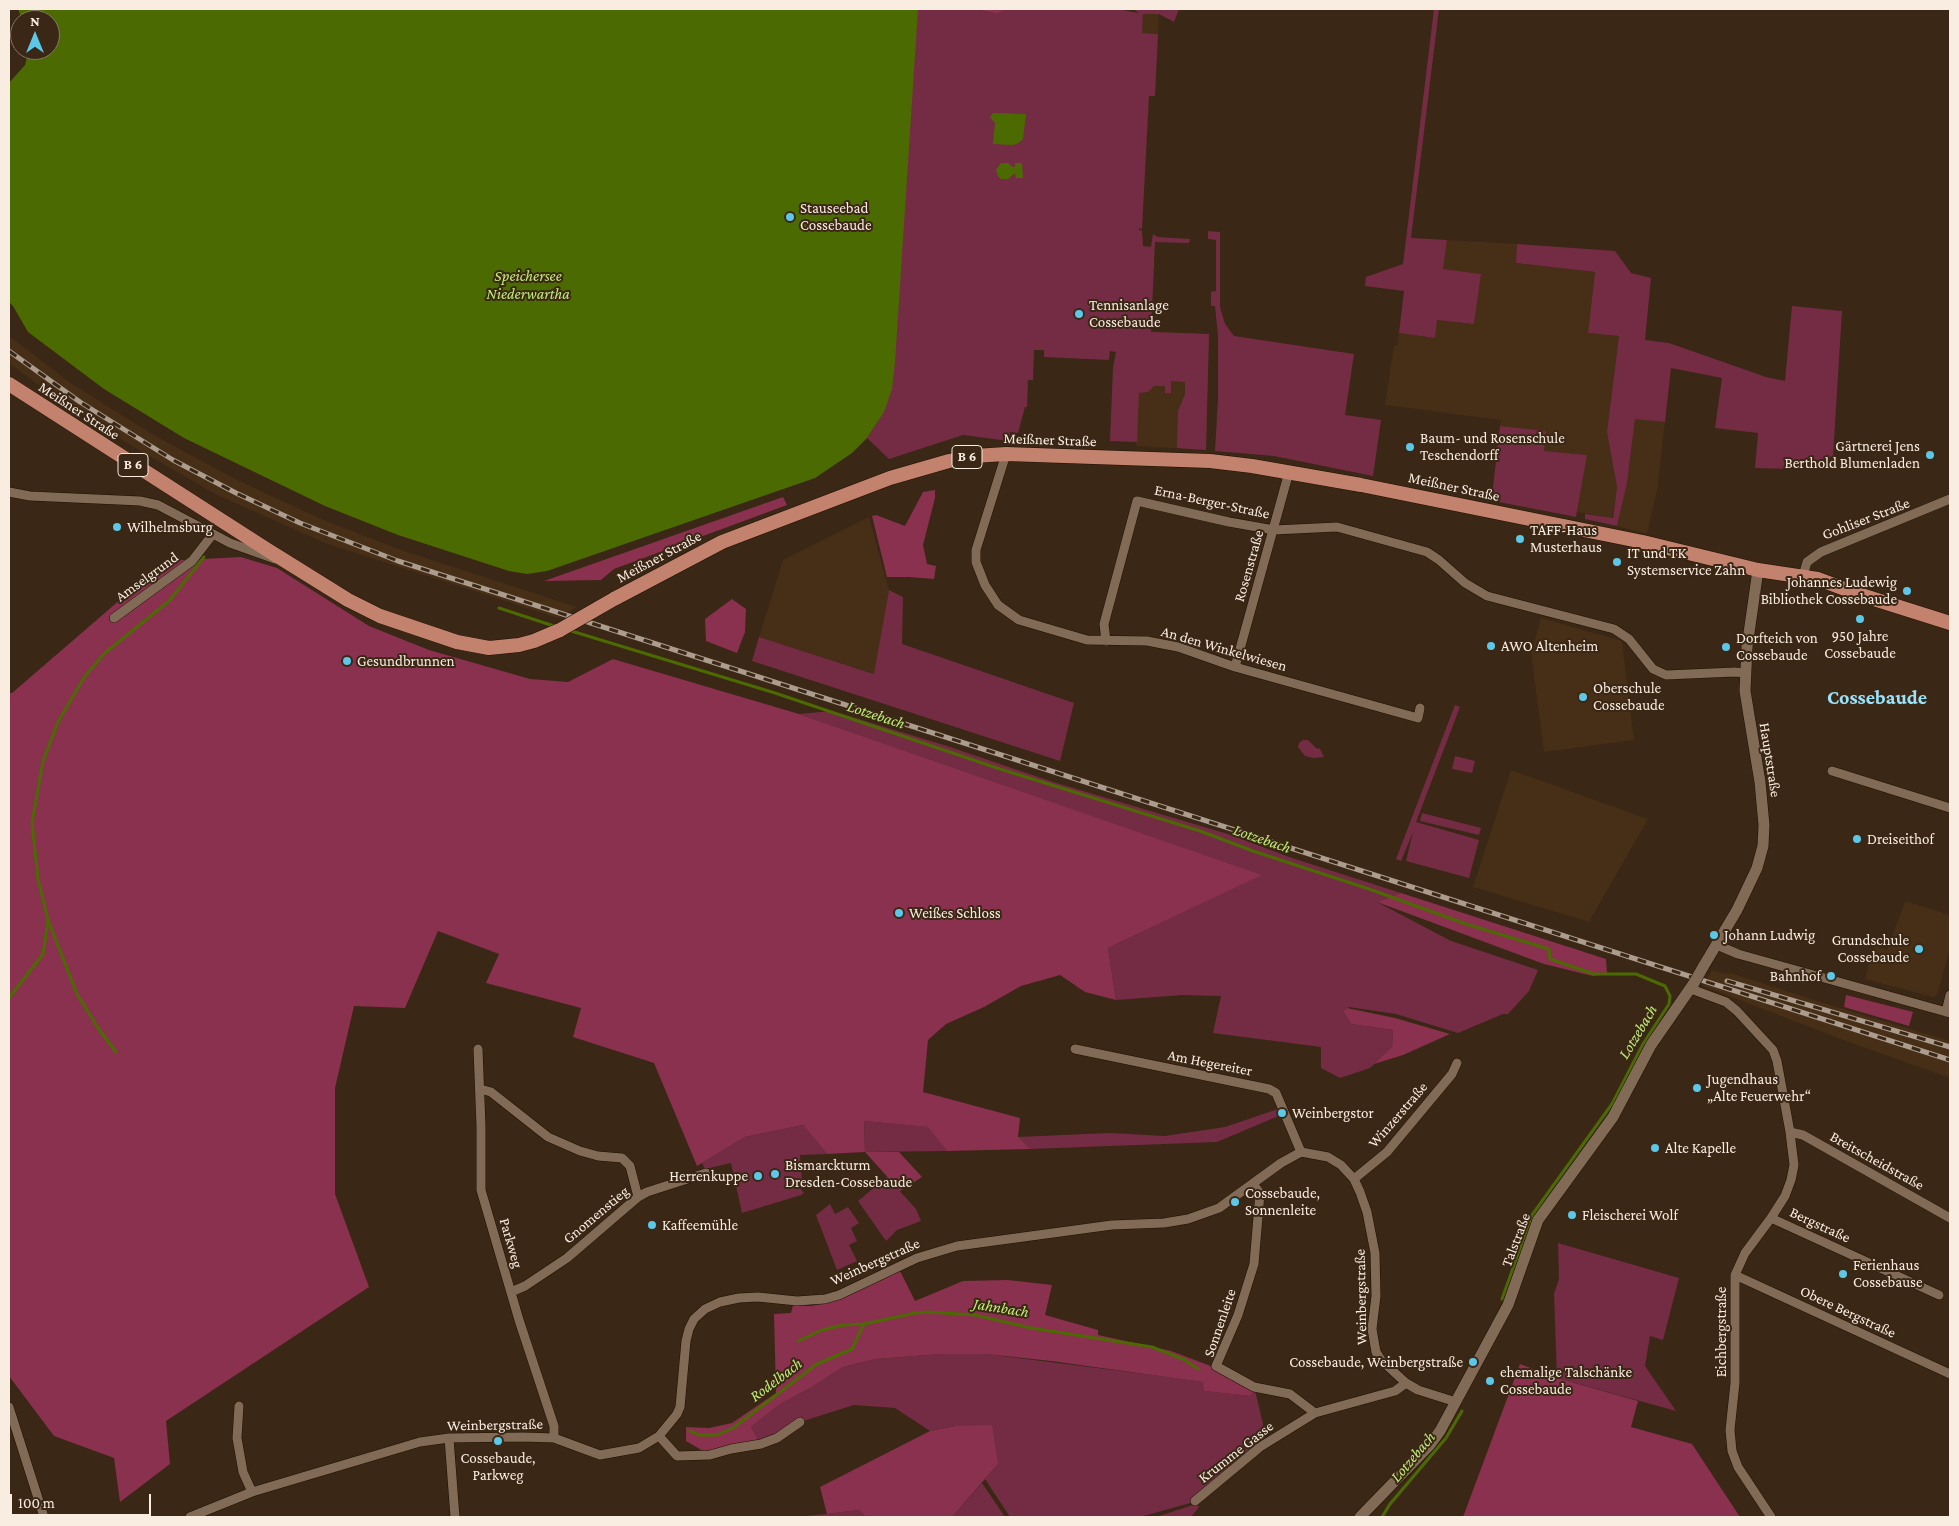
<!DOCTYPE html>
<meta charset="utf-8">
<style>
body{margin:0}
#map{position:relative;width:1959px;height:1526px;overflow:hidden;background:#3a2715;font-family:"Crimson Pro",serif}
canvas{display:block}
.frame{position:absolute;inset:0;border:10px solid #f9ece0;pointer-events:none}
.north{position:absolute;left:10px;top:10px;width:50px;height:50px;box-sizing:border-box;background:#3a2715;border:1px solid #867666;border-radius:50%;rotate:0deg;font-size:14px;font-weight:700;line-height:20px;text-align:center;color:#f9ece0}
.north::after{content:'';display:block;margin:auto;width:18px;height:22px;background:#5cc7e7;clip-path:polygon(50% 0,100% 100%,50% 72%,0 100%)}
.scale{position:absolute;left:10px;top:1494px;width:141px;height:22px;box-sizing:border-box;border:2px solid #f9ece0;border-top:0;padding-left:6px;font-size:15px;line-height:18px;white-space:nowrap;color:#f9ece0;-webkit-text-stroke:4px #3a2715;paint-order:stroke}
</style>
<div id="map">
<canvas width="1959" height="1526"></canvas>
<div class="frame"></div>
<div class="north">N</div>
<div class="scale">100 m</div>
</div>
<script>
const context = document.querySelector('canvas').getContext('2d');
context.lineJoin = 'round';
function fillPath(path, color) { context.fillStyle = color; context.fill(path, 'evenodd'); }
const poly = rows => new Path2D(rows.map(r => 'M' + r).join(''));
function stroke(path, color, width, dash) { context.strokeStyle = color; context.lineWidth = width; context.lineCap = dash ? 'butt' : 'round'; context.setLineDash(dash || []); context.stroke(path); }
function label(font, color, halo, rows, align = 'center') {
  context.font = font + ' "Crimson Pro",serif'; context.lineWidth = 4; context.setLineDash([]); context.textBaseline = 'middle'; context.strokeStyle = halo; context.fillStyle = color; for (const [text, x, y, turn = 0] of rows) {
    context.save(); context.translate(x, y); context.rotate((+turn || 0) * Math.PI / 180); context.textAlign = isNaN(turn) ? turn : align; if (halo) context.strokeText(text, 0, 0); context.fillText(text, 0, 0); context.restore();
  }
}
const built = poly([
 [1143,13,1159,14,1158,34,1142,33],
 [1447,240,1517,244,1516,263,1595,272,1588,333,1619,336,1607,432,1617,487,1612,518,1577,512,1586,455,1544,451,1546,431,1500,426,1501,420,1385,405,1394,345,1397,346,1399,333,1435,338,1437,320,1474,324,1481,274,1443,269],
 [1141,331,1209,334,1206,450,1136,446],
 [9,336,72,384,152,434,235,479,321,519,401,550,577,607,558,618,325,543,215,494,127,443,56,398,9,363],
 [1635,418,1665,422,1657,491,1647,534,1617,526,1627,483],
 [869,517,889,590,875,674,759,637,783,560],
 [1541,618,1622,641,1634,740,1544,752,1531,653],
 [1511,770,1648,819,1589,922,1473,887],
 [1905,901,1950,915,1950,949,1937,995,1933,997,1865,979,1874,946,1887,950],
 [1712,970,1725,974,1731,973,1817,1001,1950,1041,1950,1078,1846,1041,1703,986]
]);
const green = poly([
 [834,9,976,9,997,14,1007,9,1117,9,1139,13,1133,9,1179,9,1174,22,1159,14,1143,14,1142,33,1158,34,1155,96,1149,96,1142,229,1139,228,1139,230,1142,231,1143,246,1151,247,1153,234,1158,237,1190,239,1189,243,1155,242,1151,332,1209,334,1206,450,1177,448,1178,411,1185,394,1185,382,1171,381,1171,393,1165,393,1165,386,1154,386,1148,392,1139,393,1137,442,1110,441,1113,367,1116,352,1110,351,1109,360,1044,357,1044,350,1034,350,1033,380,1028,380,1027,407,1025,407,1018,433,1010,432,1009,441,963,435,889,459,867,438,879,420],
 [1434,9,1439,9,1411,238,1447,240,1443,269,1481,274,1474,324,1437,320,1435,338,1399,333,1404,291,1365,286,1366,277,1403,264],
 [1208,231,1220,232,1220,307,1225,324,1234,336,1354,354,1345,415,1381,420,1373,476,1274,456,1215,451,1218,399,1218,335,1215,306,1211,306,1211,292,1216,291,1216,240,1208,239],
 [1517,244,1615,251,1631,273,1651,278,1645,340,1669,343,1766,377,1785,381,1792,306,1842,311,1833,456,1790,469,1755,468,1758,433,1715,428,1722,378,1671,368,1665,422,1635,419,1627,483,1617,526,1585,519,1585,514,1613,518,1617,487,1607,432,1619,336,1588,333,1595,272,1516,263],
 [1500,426,1546,431,1544,451,1587,455,1576,517,1499,502,1500,498,1492,496],
 [889,590,903,597,902,644,1074,703,1060,761,752,661,759,637,874,674],
 [1455,705,1460,707,1416,822,1479,840,1469,878,1406,861,1413,832,1401,861,1396,859],
 [832,711,947,746,1053,782,1231,835,1289,857,1401,893,1377,902,1451,941,1538,970,1529,991,1508,1014,1503,1014,1458,1033,1396,1014,1349,1007,1343,1011,1351,1024,1393,1030,1392,1047,1370,1068,1340,1078,1321,1068,1321,1047,1213,1033,1221,996,1182,995,1116,1000,1108,948,1261,875,799,714],
 [1303,740,1308,740,1316,748,1320,749,1324,757,1313,758,1305,756,1298,747,1299,743],
 [1455,756,1475,761,1472,773,1452,769],
 [1422,813,1481,828,1479,835,1420,821],
 [1278,1109,1281,1115,1217,1142,1030,1149,1017,1137,1110,1133,1165,1136,1225,1127],
 [864,1121,929,1127,947,1151,865,1152],
 [803,1125,827,1154,800,1155,802,1181,800,1188,804,1193,801,1195,742,1213,731,1163,705,1169,702,1163,745,1137],
 [887,1177,916,1209,921,1221,897,1230,886,1241,858,1201],
 [830,1204,835,1214,848,1207,859,1223,851,1228,857,1241,849,1245,857,1261,837,1270,816,1215],
 [1558,1243,1679,1278,1663,1340,1650,1336,1645,1366,1676,1411,1557,1378,1554,1294,1559,1279],
 [941,1354,986,1354,1153,1375,1203,1382,1205,1391,1250,1396,1255,1390,1263,1424,1260,1447,1195,1502,1199,1507,1191,1517,1156,1517,1193,1505,1194,1502,1140,1517,1010,1517,985,1479,998,1464,956,1426,930,1431,895,1408,854,1405,800,1422,761,1444,751,1427,780,1404,812,1387,843,1367,876,1359],
 [982,1483,1005,1517,952,1517],
 [859,1510,866,1517,795,1517,827,1514]
]);
const forest = poly([
 [976,9,1007,9,997,14],
 [935,490,935,498,923,545,927,564,936,566,934,579,909,577,887,577,872,516,876,515,905,526,923,492],
 [783,497,787,505,614,569,601,580,544,581],
 [241,557,277,568,369,626,429,650,530,679,568,682,613,659,799,714,1262,875,1108,948,1116,1000,1085,992,1060,975,1021,986,984,1007,946,1024,928,1040,923,1092,1020,1118,1018,1137,1030,1149,947,1151,928,1127,864,1121,865,1152,899,1152,922,1177,900,1191,865,1152,827,1154,803,1125,745,1137,697,1166,654,1063,573,1037,581,1008,486,983,499,954,438,931,405,1008,354,1006,335,1088,335,1194,369,1287,166,1421,170,1464,120,1502,114,1458,54,1436,9,1376,9,693,12,693,165,561],
 [732,599,746,609,745,632,737,653,706,641,705,619],
 [1401,893,1606,959,1607,973,1593,976,1544,964,1377,902],
 [1846,995,1913,1012,1909,1026,1844,1007],
 [1347,1008,1395,1018,1450,1034,1403,1055,1374,1064,1392,1047,1393,1030,1351,1024,1343,1011],
 [900,1271,915,1301,963,1281,1008,1280,1052,1285,1045,1315,1098,1330,1098,1335,1171,1351,1208,1365,1255,1390,1250,1396,1204,1391,1203,1382,1051,1361,986,1354,941,1354,876,1359,843,1367,812,1387,780,1404,751,1427,761,1444,710,1455,686,1441,686,1427,709,1428,732,1423,776,1393,774,1314,791,1313,793,1305,812,1306,840,1299],
 [1520,1364,1557,1378,1638,1401,1631,1427,1692,1444,1740,1517,1463,1517],
 [992,1425,998,1464,952,1517,866,1517,859,1510,827,1514,820,1487,930,1431,956,1426]
]);
const water = poly([
 [18,9,918,9,895,362,892,389,884,412,867,438,852,453,815,478,547,571,527,574,509,571,398,535,325,506,184,438,104,389,28,332,13,306,9,302,9,83,25,65,29,50,50,50,50,20,22,20],
 [993,113,1026,114,1023,139,1017,144,1012,145,993,144,995,123,990,117],
 [1001,163,1008,163,1013,167,1015,167,1015,163,1022,163,1023,178,1016,178,1015,173,1008,179,1001,179,998,176,996,170]
]);
const stream = poly([
 [499,608,557,627],
 [568,630,775,693,1000,769,1200,831,1253,851,1369,889,1466,924,1549,949,1550,959,1594,974,1636,974,1665,986,1670,996,1669,1004,1643,1044,1612,1104,1532,1215,1502,1299],
 [48,920,77,994,98,1028,116,1052],
 [9,998,43,954,48,920,38,879,32,823,43,761,58,722,85,676,105,653,169,601,204,557],
 [798,1341,822,1330,843,1325,864,1324,915,1313,928,1312,975,1315,1031,1328,1152,1347,1185,1360,1198,1369],
 [690,1431,699,1435,717,1435,733,1428,817,1364,852,1349,864,1324],
 [1382,1517,1390,1504,1446,1438,1462,1411]
]);
const minor = poly([
 [1006,454,976,550,976,562,985,585,998,605,1019,620,1087,640,1147,641,1178,647,1235,667,1418,718,1420,708],
 [9,492,30,496,140,501,158,505,230,543,275,559],
 [1803,576,1807,562,1821,552,1950,499],
 [114,618,192,561,213,534],
 [1106,641,1104,624,1137,501,1229,522,1274,530,1337,527,1427,552,1439,560,1465,583,1487,596,1614,629,1629,639,1653,669,1666,675,1735,672,1745,673],
 [1235,667,1289,472],
 [1832,771,1950,808],
 [1717,945,1738,954,1950,1013],
 [1691,989,1726,1002,1737,1011,1773,1050,1777,1061,1790,1132,1794,1165,1791,1180,1785,1196,1771,1218,1745,1253,1735,1275,1735,1383,1730,1430,1732,1451,1738,1467,1771,1517],
 [1946,1012,1950,995],
 [478,1049,481,1126,481,1190,519,1320,554,1426,554,1438],
 [1075,1049,1269,1089,1276,1093,1301,1152],
 [480,1089,491,1092,548,1137,580,1151,598,1156,622,1158,630,1166,638,1197],
 [1790,1132,1803,1135,1950,1218],
 [1354,1179,1387,1152,1452,1074,1457,1063],
 [1253,1184,1260,1193,1254,1264,1238,1315,1216,1366,1254,1387,1290,1394,1315,1413],
 [1771,1218,1939,1295],
 [1735,1275,1950,1374],
 [511,1292,525,1286,567,1258,638,1197,647,1192,706,1173],
 [239,1406,237,1438,243,1472,252,1492],
 [9,1407,44,1517],
 [659,1436,677,1456,710,1455,731,1449,761,1444,777,1438,800,1422],
 [449,1438,455,1517],
 [1195,1501,1260,1447,1315,1413,1395,1391,1406,1383],
 [190,1517,252,1492,420,1442,449,1438,523,1437,554,1438,600,1455,639,1448,659,1436,677,1414,680,1407,686,1341,689,1329,694,1319,705,1309,720,1302,739,1298,758,1297,797,1301,825,1299,839,1295,917,1258,957,1246,1112,1225,1164,1223,1188,1219,1219,1208,1281,1163,1301,1152,1328,1157,1341,1165,1354,1179,1360,1192,1367,1212,1375,1253,1376,1296,1372,1329,1376,1352,1381,1360,1406,1383,1418,1390,1456,1402]
]);
const tertiary = poly([
 [1703,967,1737,910,1757,868,1763,846,1764,825,1760,782,1745,691,1747,647,1758,570],
 [1360,1517,1429,1446,1440,1431,1508,1305,1538,1220,1613,1117,1651,1045,1694,983]
]);
const primary = poly([
 [9,384,266,549,348,600,380,616,457,642,489,648,519,645,534,641,560,630],
 [614,599,722,542,890,478,949,461,974,456,1006,454,1210,461,1252,466,1361,485,1643,542,1758,570,1818,579,1858,594,1950,623]
]);
const rail = poly([
 [9,351,80,402,173,460,236,493,300,523,398,561,1950,1060],
 [1727,981,1950,1047]
]);
const tertiaryBridge = poly([
 [1694,983,1703,967]
]);
const primaryBridge = poly([
 [560,630,614,599]
]);
const markers = [
 [790,217,5,"#5cc7e7"],
 [1079,314,5,"#5cc7e7"],
 [1410,447,5,"#5cc7e7"],
 [1930,455,5,"#5cc7e7"],
 [117,527,5,"#5cc7e7"],
 [1520,539,5,"#5cc7e7"],
 [1617,562,5,"#5cc7e7"],
 [1907,591,5,"#5cc7e7"],
 [1860,619,5,"#5cc7e7"],
 [1491,646,5,"#5cc7e7"],
 [1726,647,5,"#5cc7e7"],
 [347,661,5,"#5cc7e7"],
 [1583,697,5,"#5cc7e7"],
 [1857,839,5,"#5cc7e7"],
 [899,913,5,"#5cc7e7"],
 [1714,935,5,"#5cc7e7"],
 [1919,949,5,"#5cc7e7"],
 [1831,976,5,"#5cc7e7"],
 [1697,1088,5,"#5cc7e7"],
 [1282,1113,5,"#5cc7e7"],
 [1655,1148,5,"#5cc7e7"],
 [775,1174,5,"#5cc7e7"],
 [758,1176,5,"#5cc7e7"],
 [1235,1202,5,"#5cc7e7"],
 [1572,1215,5,"#5cc7e7"],
 [652,1225,5,"#5cc7e7"],
 [1843,1274,5,"#5cc7e7"],
 [1473,1362,5,"#5cc7e7"],
 [1490,1381,5,"#5cc7e7"],
 [498,1441,5,"#5cc7e7"]
];
const shields = [
 [967,457,30],
 [133,465,30]
];
const shieldNames = [
 ["B 6",967,457],
 ["B 6",133,465]
];
const poiNames = [
 ["Stauseebad",800,208],
 ["Cossebaude",800,225],
 ["Tennisanlage",1089,305],
 ["Cossebaude",1089,322],
 ["Baum- und Rosenschule",1420,438],
 ["Teschendorff",1420,455],
 ["Gärtnerei Jens",1920,446,"right"],
 ["Berthold Blumenladen",1920,463,"right"],
 ["Wilhelmsburg",127,527],
 ["TAFF-Haus",1530,530],
 ["Musterhaus",1530,547],
 ["IT und TK",1627,553],
 ["Systemservice Zahn",1627,570],
 ["Johannes Ludewig",1897,582,"right"],
 ["Bibliothek Cossebaude",1897,599,"right"],
 ["950 Jahre",1860,636,"center"],
 ["Cossebaude",1860,653,"center"],
 ["Dorfteich von",1736,638],
 ["Cossebaude",1736,655],
 ["AWO Altenheim",1501,646],
 ["Gesundbrunnen",357,661],
 ["Oberschule",1593,688],
 ["Cossebaude",1593,705],
 ["Dreiseithof",1867,839],
 ["Weißes Schloss",909,913],
 ["Johann Ludwig",1724,935],
 ["Grundschule",1909,940,"right"],
 ["Cossebaude",1909,957,"right"],
 ["Bahnhof",1821,976,"right"],
 ["Jugendhaus",1707,1079],
 ["„Alte Feuerwehr“",1707,1096],
 ["Weinbergstor",1292,1113],
 ["Alte Kapelle",1665,1148],
 ["Bismarckturm",785,1165],
 ["Dresden-Cossebaude",785,1182],
 ["Herrenkuppe",748,1176,"right"],
 ["Cossebaude,",1245,1193],
 ["Sonnenleite",1245,1210],
 ["Fleischerei Wolf",1582,1215],
 ["Kaffeemühle",662,1225],
 ["Ferienhaus",1853,1265],
 ["Cossebause",1853,1282],
 ["Cossebaude, Weinbergstraße",1463,1362,"right"],
 ["ehemalige Talschänke",1500,1372],
 ["Cossebaude",1500,1389],
 ["Cossebaude,",498,1458,"center"],
 ["Parkweg",498,1475,"center"]
];
const streetNames = [
 ["Meißner Straße",79,411,33],
 ["Meißner Straße",1050,440,2],
 ["Meißner Straße",1454,487,12],
 ["Erna-Berger-Straße",1212,502,12],
 ["Gohliser Straße",1866,519,-21],
 ["Meißner Straße",659,557,-28],
 ["Rosenstraße",1249,566,-74],
 ["Amselgrund",147,577,-36],
 ["An den Winkelwiesen",1224,649,16],
 ["Hauptstraße",1770,760,81],
 ["Am Hegereiter",1210,1063,11],
 ["Winzerstraße",1398,1115,-49],
 ["Breitscheidstraße",1877,1161,29],
 ["Gnomenstieg",596,1215,-40],
 ["Bergstraße",1820,1225,25],
 ["Talstraße",1516,1240,-69],
 ["Parkweg",511,1243,74],
 ["Weinbergstraße",875,1262,-24],
 ["Weinbergstraße",1361,1297,-91],
 ["Obere Bergstraße",1848,1312,25],
 ["Sonnenleite",1220,1323,-71],
 ["Eichbergstraße",1721,1332,-90],
 ["Weinbergstraße",495,1425,-1],
 ["Krumme Gasse",1236,1452,-38]
];
const waterNames = [
 ["Speichersee",528,276],
 ["Niederwartha",528,294],
 ["Lotzebach",876,715,18],
 ["Lotzebach",1262,839,19],
 ["Lotzebach",1638,1032,-59],
 ["Jahnbach",1001,1308,9],
 ["Rodelbach",776,1380,-37],
 ["Lotzebach",1413,1457,-50]
];
const districtNames = [
 ["Cossebaude",1877,698]
];
fillPath(built, '#472e16');
fillPath(green, '#742c44');
fillPath(forest, '#89314f');
fillPath(water, '#4c6a02');
stroke(stream, '#4c6a02', 3);
stroke(minor, '#211001', 10);
stroke(tertiary, '#211001', 12);
stroke(primary, '#211001', 15);
stroke(minor, '#816b56', 9);
stroke(tertiary, '#816b56', 11);
stroke(primary, '#c2826d', 14);
stroke(rail, '#ab9c8d', 5);
stroke(rail, '#3a2715', 3, [9]);
stroke(tertiaryBridge, '#211001', 12, []);
stroke(primaryBridge, '#211001', 15, []);
stroke(tertiaryBridge, '#816b56', 11);
stroke(primaryBridge, '#c2826d', 14);
for (const [x, y, r, color] of markers) { const dot = new Path2D(); dot.arc(x, y, r, 0, 2 * Math.PI); context.fillStyle = color; context.fill(dot); stroke(dot, '#3a2715', 2); }
for (const [x, y, w] of shields) { const box = new Path2D(); box.roundRect(x - w / 2, y - 11.5, w, 23, 4); context.fillStyle = '#3a2715'; context.fill(box); stroke(box, '#f9ece0', 1); }
label('bold 14px', '#f9ece0', null, shieldNames);
label('15px', '#f9ece0', '#3a2715', poiNames, 'left');
label('15px', '#f9ece0', '#3a2715', streetNames);
label('italic 16px', '#bfec77', '#3a2715', waterNames);
label('bold 20px', '#98e2fa', '#3a2715', districtNames);
</script>
